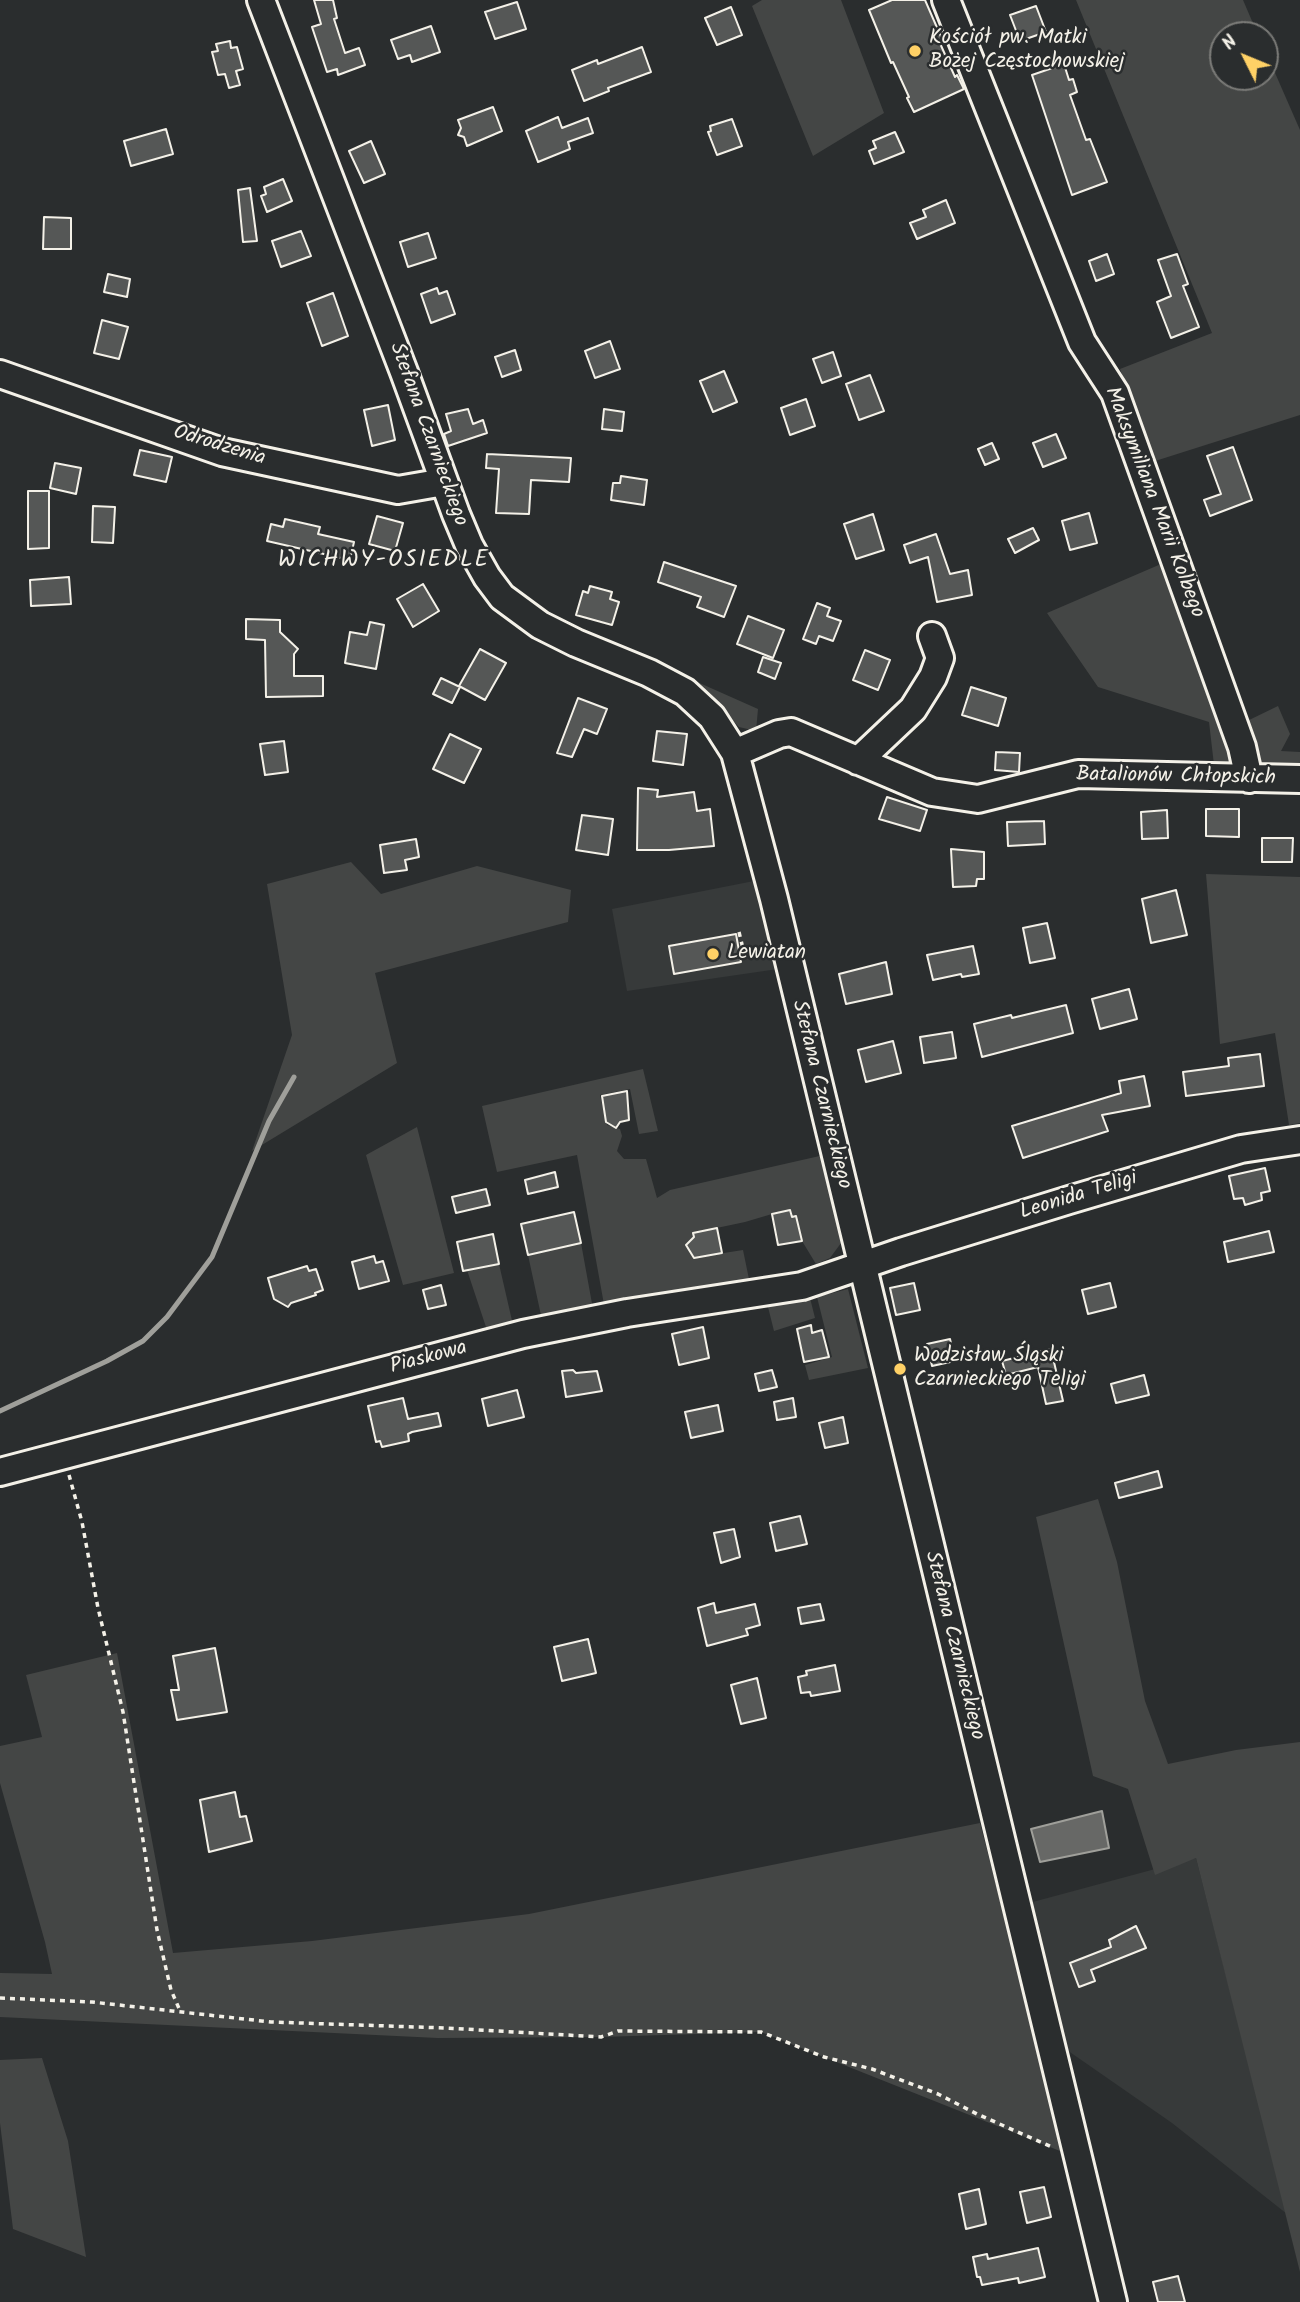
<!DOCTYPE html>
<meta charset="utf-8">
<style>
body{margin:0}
#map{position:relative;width:1300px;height:2302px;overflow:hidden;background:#2a2d2e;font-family:Kalam,sans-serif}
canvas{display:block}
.north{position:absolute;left:1209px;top:21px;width:70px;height:70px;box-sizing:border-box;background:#2a2d2e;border:2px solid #7b7b78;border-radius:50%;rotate:313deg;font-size:19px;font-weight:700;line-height:28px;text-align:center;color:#f4f1e8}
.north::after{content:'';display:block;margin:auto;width:24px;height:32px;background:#ffd166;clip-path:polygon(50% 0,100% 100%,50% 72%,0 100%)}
</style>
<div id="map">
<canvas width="1300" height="2302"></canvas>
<div class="north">N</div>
</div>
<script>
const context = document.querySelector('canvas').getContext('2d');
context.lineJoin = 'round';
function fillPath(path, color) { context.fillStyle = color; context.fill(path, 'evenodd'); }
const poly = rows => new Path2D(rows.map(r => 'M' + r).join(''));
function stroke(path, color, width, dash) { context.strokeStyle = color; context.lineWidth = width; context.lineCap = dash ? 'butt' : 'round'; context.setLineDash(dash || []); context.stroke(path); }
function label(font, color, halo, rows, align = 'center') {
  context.font = font + ' Kalam,sans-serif'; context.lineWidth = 5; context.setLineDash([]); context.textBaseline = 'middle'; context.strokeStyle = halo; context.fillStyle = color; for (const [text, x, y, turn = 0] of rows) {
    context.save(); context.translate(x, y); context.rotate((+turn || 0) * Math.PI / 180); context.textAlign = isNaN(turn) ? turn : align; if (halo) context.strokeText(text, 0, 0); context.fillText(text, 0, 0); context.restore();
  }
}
const built = poly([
 [759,880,778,969,627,991,612,909],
 [1196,1858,1287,2214,1172,2123,1064,2048,1029,1903]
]);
const green = poly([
 [762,0,841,0,884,113,813,156,752,6],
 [1076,0,1243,0,1258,35,1223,35,1223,77,1265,77,1265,50,1300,130,1300,415,1152,462,1120,369,1212,333],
 [1168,561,1233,742,1233,769,1214,765,1209,722,1098,687,1047,613],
 [668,669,758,709,756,731,739,727,711,698,689,681],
 [1278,706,1290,734,1281,751,1300,752,1300,772,1255,766,1245,722],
 [351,862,381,894,477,866,571,890,568,922,375,973,397,1063,252,1151,292,1035,267,884],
 [1206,874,1300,877,1300,1123,1289,1125,1275,1033,1220,1044],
 [643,1069,658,1131,639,1134,630,1089,600,1095,607,1125,620,1129,622,1136,617,1151,624,1159,646,1159,657,1198,670,1190,824,1155,844,1239,830,1258,816,1264,802,1241,796,1217,792,1217,790,1210,772,1214,745,1222,693,1233,694,1240,686,1246,691,1254,697,1252,698,1257,743,1250,750,1284,605,1310,577,1155,497,1172,482,1106],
 [417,1127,454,1273,403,1285,366,1155],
 [581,1243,593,1309,542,1320,528,1255],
 [499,1264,513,1325,487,1330,467,1270],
 [848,1289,868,1368,809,1380,805,1365,832,1357,817,1297],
 [809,1294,815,1318,774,1331,767,1303],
 [1098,1499,1117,1562,1145,1701,1168,1764,1236,1750,1300,1742,1300,2272,1196,1858,1155,1875,1128,1789,1093,1776,1036,1517],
 [117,1653,173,1953,312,1941,529,1914,980,1823,1065,2153,761,2032,601,2037,438,2038,0,2017,0,1973,52,1974,45,1942,0,1783,0,1746,42,1737,26,1675],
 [42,2058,68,2141,86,2257,13,2229,0,2123,0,2060]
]);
const water = poly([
 [1102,1811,1109,1848,1040,1862,1031,1829,1102,1811]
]);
const stream = poly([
 [0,1411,107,1361,143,1341,167,1317,212,1257,269,1121,294,1077]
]);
const building = poly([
 [314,0,333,0,337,18,334,19,345,53,359,48,365,65,338,75,337,69,327,72,312,27,321,24,314,0],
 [892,0,925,0,942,39,939,41,955,77,957,75,964,89,914,112,907,98,909,97,893,62,891,63,869,10,892,0],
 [517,2,526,29,495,39,485,12,517,2],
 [1036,6,1046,32,1020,41,1010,15,1036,6],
 [731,7,742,35,717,45,705,18,731,7],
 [431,26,440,52,412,62,410,55,398,59,391,40,431,26],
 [230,41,231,48,237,47,243,69,236,71,240,85,229,88,225,74,218,75,212,52,218,51,216,44,230,41],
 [642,47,651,72,608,88,609,91,584,101,572,70,597,60,598,64,642,47],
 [1064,64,1069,80,1073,79,1077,92,1070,95,1086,140,1090,139,1107,182,1072,195,1032,75,1064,64],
 [493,107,502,131,467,146,464,137,458,135,461,128,458,120,493,107],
 [558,117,562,128,588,118,593,133,568,142,570,149,538,162,526,131,558,117],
 [732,119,742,146,717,155,708,132,711,131,710,126,732,119],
 [166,129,173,154,131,166,124,141,166,129],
 [895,132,904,152,874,164,869,151,876,148,873,141,895,132],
 [371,141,385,174,364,183,349,151,371,141],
 [283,179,292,201,267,212,261,196,266,194,264,187,283,179],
 [250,188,257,241,243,242,238,190,250,188],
 [946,200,955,223,917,239,910,223,926,217,923,210,946,200],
 [44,217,71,218,71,249,43,249,44,217],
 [301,231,311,256,281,267,272,241,301,231],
 [428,233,436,258,408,267,400,242,428,233],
 [1107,254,1114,274,1096,281,1089,261,1107,254],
 [1177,254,1188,284,1183,286,1199,327,1171,338,1157,302,1171,296,1158,260,1177,254],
 [108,274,130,279,127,297,104,292,108,274],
 [437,288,439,294,447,291,455,314,431,323,421,294,437,288],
 [333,293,348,336,322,346,307,303,333,293],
 [102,320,128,327,119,359,94,353,102,320],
 [610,341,620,369,595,378,585,351,610,341],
 [515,350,521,370,502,377,495,357,515,350],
 [833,352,841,376,822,383,813,359,833,352],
 [724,371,737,402,713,412,700,381,724,371],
 [870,375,884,411,859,420,846,384,870,375],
 [806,399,815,426,790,435,781,408,806,399],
 [388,405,395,440,372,446,364,410,388,405],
 [468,409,473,424,483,420,487,433,448,446,444,434,451,431,446,414,468,409],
 [604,409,624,412,622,431,602,429,604,409],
 [1056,434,1066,458,1043,467,1033,443,1056,434],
 [992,443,999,459,985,465,978,449,992,443],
 [1233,447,1252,500,1210,516,1204,500,1221,494,1207,456,1233,447],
 [140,450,172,457,166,482,134,475,140,450],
 [487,454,571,458,569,482,531,480,529,514,496,513,499,469,486,468,487,454],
 [55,463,81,468,76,494,50,488,55,463],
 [621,476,647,480,644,505,611,500,613,483,620,483,621,476],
 [28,491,49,491,49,548,28,549,28,491],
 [93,506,115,507,113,543,92,542,93,506],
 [1089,513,1097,543,1070,550,1062,521,1089,513],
 [873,514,884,550,856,559,844,524,873,514],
 [377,516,403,523,395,551,369,544,377,516],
 [285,519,320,527,318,534,354,542,350,560,267,541,271,524,283,527,285,519],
 [1033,528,1039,540,1015,553,1008,539,1033,528],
 [936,534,950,574,968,570,972,595,937,602,928,557,910,563,904,545,936,534],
 [664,562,736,586,724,617,697,607,701,597,658,582,664,562],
 [69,577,71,604,31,606,30,580,69,577],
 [423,584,439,611,413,627,397,599,423,584],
 [590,586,612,592,610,599,619,602,612,625,576,615,583,591,588,593,590,586],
 [817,603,830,608,827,616,841,621,833,641,819,636,816,644,803,639,817,603],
 [748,616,784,630,773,658,737,644,748,616],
 [246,619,280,620,280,632,298,649,294,654,294,676,323,676,323,696,266,697,265,640,246,639,246,619],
 [370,622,384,625,376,669,345,663,350,632,367,635,370,622],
 [480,649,506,663,485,700,459,686,480,649],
 [865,650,890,660,878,690,853,680,865,650],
 [763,657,781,663,775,679,758,672,763,657],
 [441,678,460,687,452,703,433,694,441,678],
 [971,687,1006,698,998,726,962,715,971,687],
 [578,698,607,709,597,734,584,729,572,757,557,753,578,698],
 [657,731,687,734,683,765,653,761,657,731],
 [450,734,481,749,464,783,433,769,450,734],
 [284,741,288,772,265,775,260,744,284,741],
 [996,752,1020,753,1019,772,995,770,996,752],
 [638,788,658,790,657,797,694,792,697,811,710,809,714,846,669,850,637,850,638,788],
 [887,797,927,810,920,831,879,819,887,797],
 [1206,809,1239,809,1239,837,1206,836,1206,809],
 [1167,810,1168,838,1142,839,1141,812,1167,810],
 [582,815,613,819,608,855,576,850,582,815],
 [1044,821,1045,844,1008,846,1007,822,1044,821],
 [1262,838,1293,838,1292,862,1262,862,1262,838],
 [416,839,419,857,405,860,407,870,384,873,380,845,416,839],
 [951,849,984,852,984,879,977,879,976,886,953,887,951,849],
 [1176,890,1187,935,1151,943,1142,899,1176,890],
 [1047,923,1055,958,1030,963,1023,928,1047,923],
 [736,934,741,962,674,974,669,946,736,934],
 [973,946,979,974,962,977,961,974,933,980,927,955,973,946],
 [886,962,892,994,846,1004,839,974,886,962],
 [1129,989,1137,1019,1100,1029,1092,999,1129,989],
 [1066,1005,1073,1033,982,1057,974,1024,1011,1015,1012,1018,1066,1005],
 [952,1032,956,1058,924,1063,920,1037,952,1032],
 [893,1041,901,1073,866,1082,858,1050,893,1041],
 [1260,1054,1264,1086,1186,1096,1183,1072,1229,1066,1228,1058,1260,1054],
 [1144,1076,1150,1106,1102,1115,1108,1131,1023,1158,1012,1126,1121,1093,1119,1081,1144,1076],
 [627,1091,629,1120,620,1122,616,1128,606,1122,602,1096,627,1091],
 [1265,1168,1270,1191,1261,1193,1262,1200,1245,1205,1243,1198,1234,1199,1229,1176,1265,1168],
 [555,1172,558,1187,528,1194,525,1180,555,1172],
 [486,1189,490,1205,456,1213,452,1197,486,1189],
 [790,1210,792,1217,796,1216,802,1241,778,1245,772,1214,790,1210],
 [574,1212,581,1243,528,1255,521,1224,574,1212],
 [717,1228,722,1253,694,1258,686,1245,694,1237,693,1233,717,1228],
 [1269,1231,1274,1252,1228,1262,1224,1242,1269,1231],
 [493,1234,499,1264,463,1271,457,1242,493,1234],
 [374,1256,376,1263,383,1261,389,1281,359,1289,352,1262,374,1256],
 [307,1266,309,1271,316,1269,323,1290,315,1293,316,1295,291,1303,288,1307,274,1299,268,1278,307,1266],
 [914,1283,920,1310,896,1315,890,1288,914,1283],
 [1110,1283,1116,1307,1088,1314,1082,1290,1110,1283],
 [441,1285,446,1305,428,1309,423,1290,441,1285],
 [811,1325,812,1333,822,1330,829,1357,804,1362,797,1329,811,1325],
 [703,1327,709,1358,679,1365,672,1334,703,1327],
 [950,1339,955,1361,932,1366,927,1344,950,1339],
 [1051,1349,1063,1401,1046,1404,1038,1367,1006,1375,1002,1361,1051,1349],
 [573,1370,576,1373,597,1371,602,1391,566,1397,562,1371,573,1370],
 [772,1370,777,1387,759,1391,755,1374,772,1370],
 [1144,1375,1149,1395,1116,1403,1111,1384,1144,1375],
 [517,1390,524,1417,488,1426,482,1399,517,1390],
 [403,1398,408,1419,438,1413,441,1426,412,1432,408,1434,409,1441,382,1447,380,1441,376,1442,368,1406,403,1398],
 [793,1398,796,1417,777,1420,774,1402,793,1398],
 [718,1405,723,1431,691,1438,685,1412,718,1405],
 [843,1417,848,1443,825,1448,819,1423,843,1417],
 [1158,1471,1162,1487,1119,1498,1115,1483,1158,1471],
 [800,1516,807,1544,776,1551,770,1523,800,1516],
 [734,1529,740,1557,721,1563,714,1533,734,1529],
 [714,1603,716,1613,755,1604,760,1625,746,1629,748,1635,707,1646,698,1608,714,1603],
 [820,1604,824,1620,801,1624,798,1608,820,1604],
 [588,1639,596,1673,562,1681,554,1647,588,1639],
 [215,1648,227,1712,177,1720,171,1690,179,1690,173,1656,215,1648],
 [835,1665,840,1691,811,1696,810,1692,801,1693,798,1677,807,1675,806,1671,835,1665],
 [757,1678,766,1718,741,1724,731,1685,757,1678],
 [235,1792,240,1817,246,1816,252,1841,209,1852,200,1800,235,1792],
 [1136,1926,1146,1948,1091,1970,1095,1981,1079,1987,1070,1963,1111,1947,1109,1940,1136,1926],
 [1044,2187,1051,2217,1027,2223,1020,2192,1044,2187],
 [979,2189,986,2224,966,2229,959,2194,979,2189],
 [1038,2248,1045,2277,1019,2283,1018,2278,982,2285,980,2277,977,2277,973,2257,987,2254,988,2259,1038,2248],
 [1178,2276,1185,2302,1158,2302,1153,2282,1178,2276]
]);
const path = poly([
 [739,932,745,957,766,953],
 [69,1475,82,1522,98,1608,123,1712,157,1930,171,1990,181,2013],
 [0,1998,92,2002,271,2022,446,2028,601,2037,618,2031,761,2032,824,2057,872,2069,938,2094,977,2114,1054,2148]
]);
const minor = poly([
 [261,0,404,372,456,514,469,545,487,577,502,597,540,625,576,643,649,673,685,692,712,717,735,753,774,899,1113,2302],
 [946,0,1082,342,1115,393,1242,747,1249,779],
 [0,374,222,452,398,490,444,482],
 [735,753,779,734,791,732,932,792,978,799,1078,774,1300,779],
 [858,761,913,709,933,677,940,658,932,636],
 [0,1472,523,1334,627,1313,802,1286,901,1252,1069,1200,1241,1149,1300,1140]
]);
const markers = [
 [915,51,7,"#ffd166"],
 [713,954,7,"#ffd166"],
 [900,1369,7,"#ffd166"]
];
const poiNames = [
 ["Kościół pw. Matki",929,39],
 ["Bożej Częstochowskiej",929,63],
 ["Lewiatan",727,954],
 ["Wodzisław Śląski",914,1357],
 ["Czarnieckiego Teligi",914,1381]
];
const streetNames = [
 ["Stefana Czarnieckiego",427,435,70],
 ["Odrodzenia",219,447,17],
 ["Maksymiliana Marii Kolbego",1153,503,69],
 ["Batalionów Chłopskich",1176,778,1],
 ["Stefana Czarnieckiego",820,1095,76],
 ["Leonida Teligi",1079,1197,-17],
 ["Piaskowa",429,1359,-15],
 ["Stefana Czarnieckiego",953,1646,76]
];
const neighbourhoodNames = [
 ["WICHWY-OSIEDLE",384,562]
];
fillPath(built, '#373a3a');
fillPath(green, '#444645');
fillPath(water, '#676866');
stroke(water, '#9f9f9a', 2);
stroke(stream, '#9f9f9a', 5);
fillPath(building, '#555756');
stroke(building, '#f4f1e8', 2);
stroke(minor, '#f4f1e8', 32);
stroke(path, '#f4f1e8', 3.5, [5, 5]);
stroke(minor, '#2a2d2e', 26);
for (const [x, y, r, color] of markers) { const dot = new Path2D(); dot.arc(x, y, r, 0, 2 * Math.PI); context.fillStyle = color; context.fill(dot); stroke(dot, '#2a2d2e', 2.5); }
label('21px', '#f4f1e8', '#2a2d2e', poiNames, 'left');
label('21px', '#f4f1e8', '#2a2d2e', streetNames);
context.letterSpacing = '2px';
label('23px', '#f4f1e8', '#2a2d2e', neighbourhoodNames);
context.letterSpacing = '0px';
</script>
